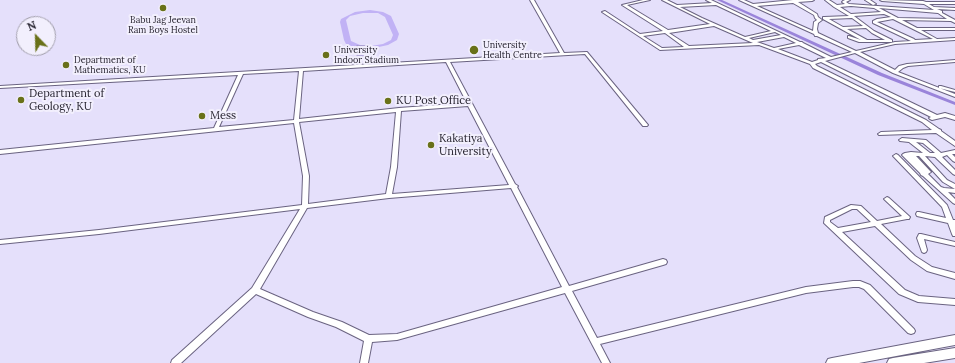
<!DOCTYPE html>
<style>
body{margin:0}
#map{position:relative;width:955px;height:363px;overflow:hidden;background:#e5e0fb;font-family:Lora,serif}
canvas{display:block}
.north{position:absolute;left:16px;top:16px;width:40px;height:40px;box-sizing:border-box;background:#f2effd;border:1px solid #a19eab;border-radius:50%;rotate:337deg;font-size:11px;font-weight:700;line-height:16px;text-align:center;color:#272430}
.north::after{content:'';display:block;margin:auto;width:14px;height:18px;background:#697119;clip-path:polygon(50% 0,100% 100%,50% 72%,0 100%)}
</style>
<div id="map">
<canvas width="955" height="363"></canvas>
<div class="north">N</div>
</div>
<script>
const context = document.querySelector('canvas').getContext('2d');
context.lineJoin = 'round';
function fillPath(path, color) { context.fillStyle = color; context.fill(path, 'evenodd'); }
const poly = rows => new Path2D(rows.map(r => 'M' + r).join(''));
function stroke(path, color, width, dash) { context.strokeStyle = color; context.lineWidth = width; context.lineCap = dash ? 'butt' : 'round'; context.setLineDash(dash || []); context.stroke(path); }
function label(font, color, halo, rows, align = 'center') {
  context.font = font + ' Lora,serif'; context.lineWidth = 4; context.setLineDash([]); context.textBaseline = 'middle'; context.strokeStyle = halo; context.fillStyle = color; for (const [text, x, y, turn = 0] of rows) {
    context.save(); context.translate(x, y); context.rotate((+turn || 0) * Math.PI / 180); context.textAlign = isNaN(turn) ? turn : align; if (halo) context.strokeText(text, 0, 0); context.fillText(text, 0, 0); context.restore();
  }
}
const green = poly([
 [370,10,383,12,391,16,399,34,397,40,388,45,369,49,354,47,346,44,344,40,340,22,341,19,355,12],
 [363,13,378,13,385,17,393,35,391,40,383,44,371,46,360,45,351,41,346,20,350,16]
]);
const canal = poly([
 [717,0,722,0,882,73,955,102,955,105,878,75,717,0]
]);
const minor = poly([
 [530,0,534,0,564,53,587,52,648,125,647,126,643,126,585,54,450,62,515,184,518,186,517,187,569,286,663,259,666,260,667,262,666,264,663,265,572,291,597,338,806,287,853,281,860,281,870,285,914,329,915,331,914,333,911,334,908,333,864,289,859,287,853,287,806,293,600,344,610,363,602,363,565,293,397,340,372,342,368,363,360,363,364,341,336,327,308,317,256,294,181,363,171,363,172,360,252,288,300,209,99,234,0,244,0,240,99,230,302,205,303,176,294,123,0,154,0,150,214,128,238,75,0,88,0,86,560,53,530,0],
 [446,62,467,103,399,108,299,119,303,71,446,62],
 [299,71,294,120,219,127,243,74,299,71],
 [468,106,509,185,392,194,397,167,401,111,468,106],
 [396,112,391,167,386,194,308,204,309,176,299,122,396,112],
 [511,188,562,287,397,334,369,335,342,322,313,312,260,289,307,208,389,198,511,188],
 [643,0,650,0,627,5,668,30,710,24,662,0,667,0,677,5,712,3,706,0,711,0,800,42,802,42,803,43,831,57,852,52,817,36,815,36,814,34,739,0,744,0,753,4,793,0,814,0,812,1,798,2,817,14,818,17,822,20,818,23,817,29,818,33,856,51,895,42,911,41,873,23,873,21,877,19,891,17,884,14,854,16,874,31,892,40,892,42,859,42,848,38,848,36,849,36,861,40,823,19,823,17,824,17,849,16,834,7,825,0,829,0,837,5,845,4,842,2,843,1,845,0,850,0,846,2,849,4,934,10,924,4,882,1,880,0,923,1,926,2,955,2,955,4,929,4,934,7,955,8,955,10,937,9,942,11,942,13,955,20,955,23,951,21,902,20,917,28,955,28,955,30,921,30,937,39,955,38,955,40,895,44,860,52,895,70,899,66,907,64,955,60,955,62,908,66,903,68,898,72,955,94,955,97,893,73,855,53,825,61,937,115,945,113,955,116,955,120,945,117,932,120,930,119,929,118,931,117,821,62,815,64,817,66,926,120,939,129,941,130,941,131,955,141,955,146,936,133,879,135,878,134,881,132,932,130,922,122,813,68,810,64,759,45,660,50,602,12,605,11,640,34,663,31,622,5,643,0],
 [793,3,814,15,815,18,817,20,814,22,813,31,757,6,793,3],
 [716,5,771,31,745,37,702,18,680,7,716,5],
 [851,6,874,8,881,12,851,14,840,7,851,6],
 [879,8,938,13,947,19,898,18,879,8],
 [852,18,863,26,843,27,829,19,852,18],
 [893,19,933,39,915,40,914,39,877,22,893,19],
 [714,26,753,43,689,46,669,33,714,26],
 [866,28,872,33,885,40,867,40,847,29,866,28],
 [775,32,781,35,753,40,749,38,775,32],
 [665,33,684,47,662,48,643,36,665,33],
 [784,37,796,43,774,48,757,42,784,37],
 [799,45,826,58,818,59,818,60,812,62,778,49,799,45],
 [865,0,870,0,876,4,873,5,865,0],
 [939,86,941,86,955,90,955,92,939,88,939,86],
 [902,138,926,140,941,153,955,150,955,154,952,154,955,157,955,162,953,161,947,155,942,157,955,170,955,175,953,174,935,157,925,156,947,180,955,184,955,189,943,182,919,156,916,156,931,172,928,174,941,187,944,188,955,189,955,193,948,192,955,199,955,204,953,203,923,176,921,175,920,173,902,155,903,154,905,153,911,152,923,153,909,142,900,141,899,140,902,138],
 [916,142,923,143,935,153,930,153,916,142],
 [896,154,898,155,947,205,953,220,955,220,955,236,953,236,952,234,948,223,917,216,916,214,917,212,919,212,946,218,942,207,894,157,893,156,896,154],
 [887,197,889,198,910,217,909,219,907,219,881,224,915,256,932,267,955,273,955,279,927,271,911,260,875,226,842,232,905,290,919,296,955,299,955,305,918,302,899,294,824,223,825,217,851,205,861,206,877,221,902,216,885,200,884,199,887,197],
 [852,209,857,209,871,222,838,228,830,222,830,220,852,209],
 [919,234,921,234,955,242,955,246,924,239,927,250,926,252,924,253,922,252,917,238,919,234]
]);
const major = poly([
 [955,335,955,345,859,363,826,363,828,359,832,358,955,335],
 [955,348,955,358,924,363,887,363,889,359,893,358,955,348]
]);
const wall = poly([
 [372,46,373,53,372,59,357,59,356,52]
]);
const shadedWall = poly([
 [372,46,373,53,372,59,371,51]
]);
const building = poly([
 [357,46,372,46,371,51,356,52,357,46]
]);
const markers = [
 [163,8,4,"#697119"],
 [474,50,5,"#697119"],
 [326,55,4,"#697119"],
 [66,65,4,"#697119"],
 [21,100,4,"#697119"],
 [388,101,4,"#697119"],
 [202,116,4,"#697119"],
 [431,145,4,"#697119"]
];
const farPoinames = [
 ["Babu Jag Jeevan",163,20,"center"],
 ["Ram Boys Hostel",163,30,"center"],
 ["University",483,45],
 ["Health Centre",483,55],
 ["University",334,50],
 ["Indoor Stadium",334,60],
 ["Department of",74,60],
 ["Mathematics, KU",74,70]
];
const poiNames = [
 ["Department of",29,94],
 ["Geology, KU",29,107],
 ["KU Post Office",396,101],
 ["Mess",210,116],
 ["Kakatiya",439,139],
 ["University",439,152]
];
fillPath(green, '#c1b2f5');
fillPath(canal, '#9a84da');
stroke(minor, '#6a6381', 2);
stroke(major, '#6a6381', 2);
fillPath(minor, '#fff');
fillPath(major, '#fff');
fillPath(wall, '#b4a9d8');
fillPath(shadedWall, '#928ab0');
fillPath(building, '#d1c5fb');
stroke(building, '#928ab0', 1);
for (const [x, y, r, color] of markers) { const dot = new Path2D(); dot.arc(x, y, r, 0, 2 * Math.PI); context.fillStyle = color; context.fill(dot); stroke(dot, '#f2effd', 1.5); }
label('9px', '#272430', '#f2effd', farPoinames, 'left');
label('11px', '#272430', '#f2effd', poiNames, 'left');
</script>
